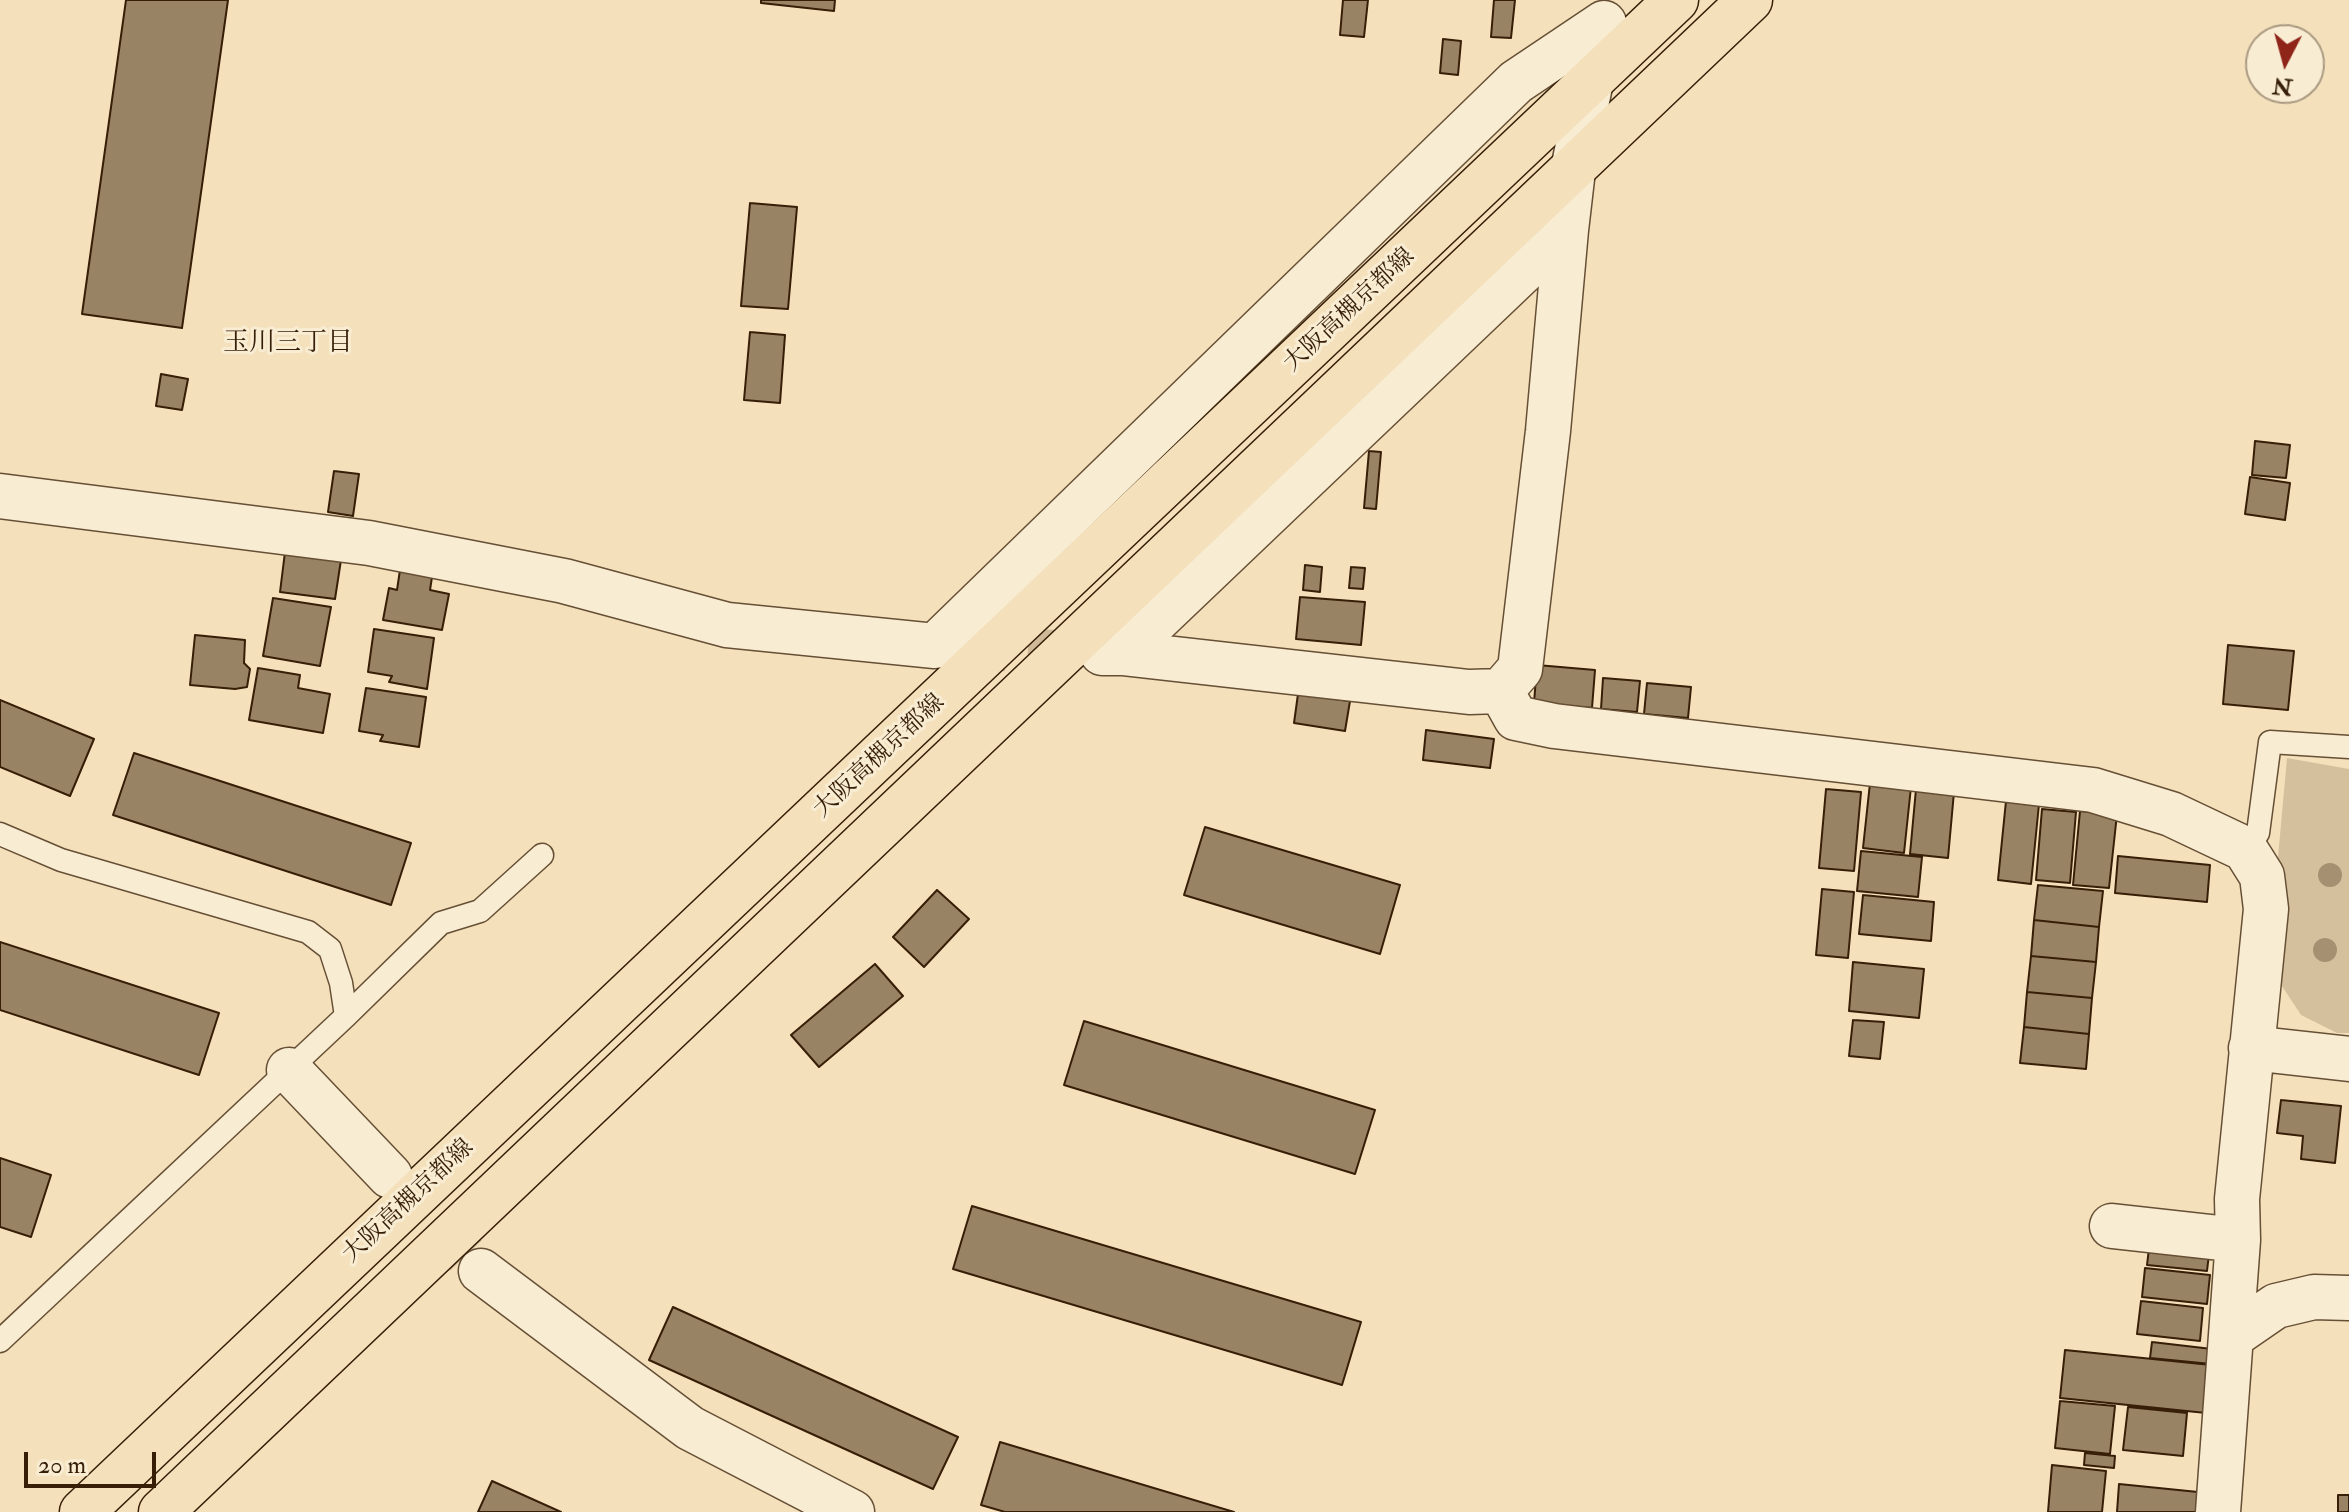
<!DOCTYPE html>
<meta charset="utf-8">
<style>
body{margin:0}
#map{position:relative;width:2349px;height:1512px;overflow:hidden;background:#f4e1bc;font-family:"IM FELL Double Pica",serif}
canvas{display:block}
.north{position:absolute;left:2245px;top:24px;width:80px;height:80px;box-sizing:border-box;background:#f8ecd3;border:2px solid #aa9a81;border-radius:50%;rotate:186deg;font-size:22px;font-weight:700;line-height:32px;text-align:center;color:#361e07}
.north::after{content:'';display:block;margin:auto;width:28px;height:36px;background:#8f2418;clip-path:polygon(50% 0,100% 100%,50% 72%,0 100%)}
.scale{position:absolute;left:24px;top:1452px;width:132px;height:36px;box-sizing:border-box;border:4px solid #361e07;border-top:0;padding-left:10px;font-size:24px;line-height:28px;white-space:nowrap;color:#361e07;-webkit-text-stroke:6px #f8ecd3;paint-order:stroke}
</style>
<div id="map">
<canvas width="2349" height="1512"></canvas>
<div class="north">N</div>
<div class="scale">20 m</div>
</div>
<script>
const context = document.querySelector('canvas').getContext('2d');
context.lineJoin = 'round';
function fillPath(path, color) { context.fillStyle = color; context.fill(path, 'evenodd'); }
const poly = rows => new Path2D(rows.map(r => 'M' + r).join(''));
function stroke(path, color, width, dash) { context.strokeStyle = color; context.lineWidth = width; context.lineCap = dash ? 'butt' : 'round'; context.setLineDash(dash || []); context.stroke(path); }
function label(font, color, halo, rows, align = 'center') {
  context.font = font + ' "IM FELL Double Pica","Noto Serif JP",serif'; context.lineWidth = 6; context.setLineDash([]); context.textBaseline = 'middle'; context.strokeStyle = halo; context.fillStyle = color; for (const [text, x, y, turn = 0] of rows) {
    context.save(); context.translate(x, y); context.rotate((+turn || 0) * Math.PI / 180); context.textAlign = isNaN(turn) ? turn : align; if (halo) context.strokeText(text, 0, 0); context.fillText(text, 0, 0); context.restore();
  }
}
const green = poly([
 [2287,758,2349,769,2349,1033,2337,1033,2301,1015,2280,983,2284,886,2278,857]
]);
const building = poly([
 [126,0,228,0,182,328,82,314,126,0],
 [761,0,835,0,834,11,761,3,761,0],
 [1343,0,1368,0,1364,37,1340,35,1343,0],
 [1494,0,1515,0,1511,38,1491,37,1494,0],
 [1443,39,1461,41,1458,75,1440,73,1443,39],
 [750,203,797,207,788,309,741,306,750,203],
 [750,332,785,335,780,403,744,400,750,332],
 [161,374,188,379,182,410,156,406,161,374],
 [2255,441,2290,445,2286,478,2252,475,2255,441],
 [1369,451,1381,452,1376,509,1364,508,1369,451],
 [334,471,359,474,353,516,328,512,334,471],
 [2250,477,2290,483,2285,520,2245,514,2250,477],
 [285,552,341,560,335,599,280,592,285,552],
 [1305,565,1322,567,1320,592,1303,590,1305,565],
 [1351,567,1365,568,1363,589,1349,588,1351,567],
 [400,570,432,577,430,590,449,594,442,630,383,620,389,588,397,590,400,570],
 [1300,597,1365,602,1361,645,1296,639,1300,597],
 [273,598,331,607,320,666,263,656,273,598],
 [374,629,434,638,427,689,389,682,392,676,368,672,374,629],
 [195,635,245,640,244,663,250,669,247,687,235,689,190,685,195,635],
 [2228,645,2294,651,2288,710,2223,704,2228,645],
 [1537,665,1595,670,1592,708,1534,703,1537,665],
 [258,668,300,675,298,688,330,694,323,733,249,720,258,668],
 [1603,678,1640,681,1637,712,1601,709,1603,678],
 [1647,683,1691,687,1688,718,1644,714,1647,683],
 [366,688,426,697,419,747,380,741,383,735,359,731,366,688],
 [1298,694,1350,701,1345,731,1294,723,1298,694],
 [0,700,94,739,70,796,0,767,0,700],
 [1426,730,1494,739,1490,768,1423,760,1426,730],
 [134,753,411,843,391,905,113,815,134,753],
 [1870,783,1911,787,1904,853,1863,848,1870,783],
 [1826,789,1861,792,1854,871,1819,868,1826,789],
 [1916,789,1954,792,1948,858,1910,854,1916,789],
 [2006,801,2039,804,2031,884,1998,880,2006,801],
 [2042,809,2076,812,2070,883,2036,880,2042,809],
 [2080,811,2117,814,2109,888,2073,885,2080,811],
 [1205,827,1400,885,1380,954,1184,895,1205,827],
 [1861,851,1922,857,1918,897,1857,891,1861,851],
 [2118,856,2210,865,2207,902,2115,893,2118,856],
 [2038,885,2103,891,2099,927,2034,920,2038,885],
 [1822,889,1854,892,1848,958,1816,955,1822,889],
 [937,890,969,919,924,967,893,937,937,890],
 [1863,895,1934,902,1931,941,1859,934,1863,895],
 [2034,920,2099,927,2096,962,2031,956,2034,920],
 [0,942,219,1013,199,1075,0,1010,0,942],
 [2031,956,2096,962,2092,998,2027,992,2031,956],
 [1853,962,1924,969,1919,1018,1849,1011,1853,962],
 [875,964,903,996,819,1067,791,1035,875,964],
 [2027,992,2092,998,2089,1034,2024,1027,2027,992],
 [1853,1020,1884,1022,1880,1059,1849,1056,1853,1020],
 [1084,1021,1375,1110,1355,1174,1064,1085,1084,1021],
 [2024,1027,2089,1034,2086,1069,2020,1063,2024,1027],
 [2281,1100,2341,1106,2335,1163,2301,1159,2303,1136,2277,1133,2281,1100],
 [0,1158,51,1175,31,1237,0,1227,0,1158],
 [972,1206,1361,1322,1342,1385,953,1269,972,1206],
 [2150,1240,2210,1246,2207,1271,2147,1265,2150,1240],
 [2145,1268,2210,1275,2207,1304,2142,1297,2145,1268],
 [2141,1301,2203,1308,2200,1341,2137,1334,2141,1301],
 [673,1307,958,1437,933,1489,649,1360,673,1307],
 [2152,1342,2212,1349,2211,1364,2150,1358,2152,1342],
 [2065,1350,2211,1365,2206,1413,2060,1398,2065,1350],
 [2060,1401,2115,1406,2110,1454,2055,1448,2060,1401],
 [2128,1407,2187,1413,2183,1456,2123,1450,2128,1407],
 [1000,1442,1234,1512,1005,1512,981,1505,1000,1442],
 [2085,1453,2115,1456,2114,1468,2084,1465,2085,1453],
 [2052,1465,2106,1471,2102,1512,2048,1512,2052,1465],
 [492,1481,561,1512,478,1512,492,1481],
 [2119,1484,2198,1492,2196,1512,2117,1512,2119,1484],
 [2338,1495,2349,1495,2349,1512,2338,1512,2338,1495]
]);
const streetTunnel = poly([
 [962,647,1093,654],
 [390,1176,476,1266]
]);
const lane = poly([
 [0,834,61,860,308,932,330,949,341,983,346,1016],
 [2245,849,2258,833,2270,742,2349,747],
 [0,1341,346,1016,441,923,480,911,542,855]
]);
const street = poly([
 [0,496,369,543,564,581,727,625,935,646,1516,82,1604,23],
 [1102,653,1122,653,1469,692,1501,691],
 [1122,653,1566,230],
 [1501,691,1516,718,1554,726,2093,790,2171,814,2245,849,2262,876,2266,909,2237,1199,2238,1240,2218,1512],
 [1501,691,1520,669,1548,431,1566,230,1573,170,1595,61],
 [2251,1048,2349,1059],
 [289,1070,390,1176],
 [2112,1226,2238,1240],
 [481,1271,690,1428,852,1512],
 [2231,1337,2276,1306,2314,1297,2349,1298]
]);
const primary = poly([
 [82,1512,1676,0],
 [161,1512,1750,0]
]);
const trees = [
 [2330,875],
 [2325,950]
];
const streetNames = [
 ["大阪高槻京都線",1350,311,-43],
 ["大阪高槻京都線",880,757,-43],
 ["大阪高槻京都線",409,1202,-43]
];
const neighbourhoodNames = [
 ["玉川三丁目",288,344]
];
fillPath(green, '#d4c09d');
fillPath(building, '#998365');
stroke(building, '#361e07', 2);
stroke(streetTunnel, '#ceba98', 44, [44, 22]);
stroke(lane, '#664f34', 25);
stroke(street, '#664f34', 47);
stroke(primary, '#361e07', 47);
stroke(lane, '#f8ecd3', 22);
stroke(street, '#f8ecd3', 44);
stroke(primary, '#f4e1bc', 44);
context.fillStyle = '#a59171';
for (const [x, y] of trees) { context.beginPath(); context.arc(x, y, 12, 0, 2 * Math.PI); context.fill(); }
label('24px', '#361e07', '#f8ecd3', streetNames);
label('26px', '#361e07', '#f8ecd3', neighbourhoodNames);
</script>
